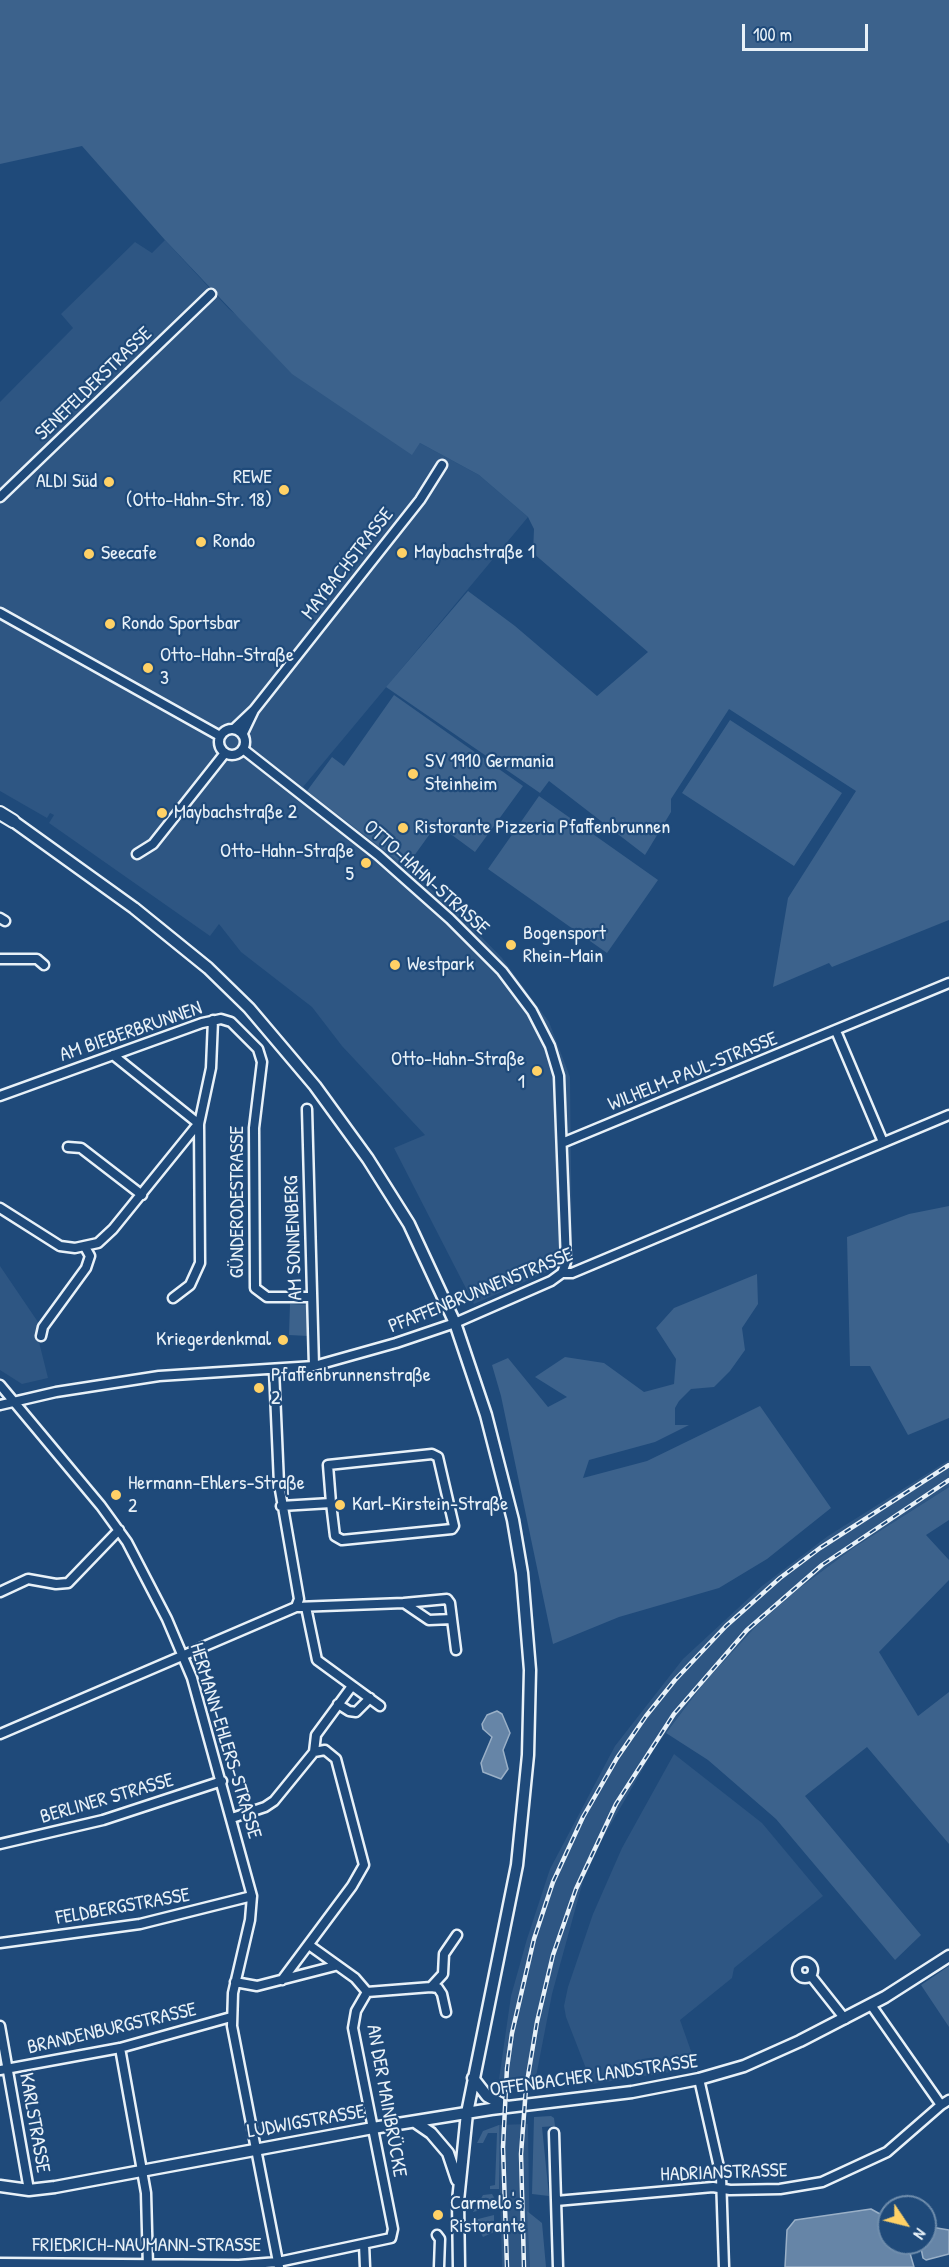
<!DOCTYPE html>
<meta charset="utf-8">
<style>
body{margin:0}
#map{position:relative;width:949px;height:2267px;overflow:hidden;background:#1f4a7a;font-family:"Patrick Hand",sans-serif}
canvas{display:block}
.north{position:absolute;left:877px;top:2195px;width:60px;height:60px;box-sizing:border-box;background:#1f4a7a;border:2px solid #6f8dac;border-radius:50%;rotate:125deg;font-size:16px;font-weight:700;line-height:24px;text-align:center;color:#e8f1f8}
.north::after{content:'';display:block;margin:auto;width:21px;height:27px;background:#ffd166;clip-path:polygon(50% 0,100% 100%,50% 72%,0 100%)}
.scale{position:absolute;left:742px;top:24px;width:126px;height:27px;box-sizing:border-box;border:3px solid #e8f1f8;border-top:0;padding-left:8px;font-size:18px;line-height:21px;white-space:nowrap;color:#e8f1f8;-webkit-text-stroke:4px #1f4a7a;paint-order:stroke}
</style>
<div id="map">
<canvas width="949" height="2267"></canvas>
<div class="north">N</div>
<div class="scale">100 m</div>
</div>
<script>
const context = document.querySelector('canvas').getContext('2d');
context.lineJoin = 'round';
function fillPath(path, color) { context.fillStyle = color; context.fill(path, 'evenodd'); }
const poly = rows => new Path2D(rows.map(r => 'M' + r).join(''));
function stroke(path, color, width, dash) { context.strokeStyle = color; context.lineWidth = width; context.lineCap = dash ? 'butt' : 'round'; context.setLineDash(dash || []); context.stroke(path); }
function label(font, color, halo, rows, align = 'center') {
  context.font = font + ' "Patrick Hand",sans-serif'; context.lineWidth = 4.5; context.setLineDash([]); context.textBaseline = 'middle'; context.strokeStyle = halo; context.fillStyle = color; for (const [text, x, y, turn = 0] of rows) {
    context.save(); context.translate(x, y); context.rotate((+turn || 0) * Math.PI / 180); context.textAlign = isNaN(turn) ? turn : align; if (halo) context.strokeText(text, 0, 0); context.fillText(text, 0, 0); context.restore();
  }
}
const built = poly([
 [165,240,229,309,412,454,420,443,479,475,528,517,303,787,406,867,456,911,502,958,549,1022,570,1077,572,1261,474,1304,394,1148,425,1135,342,1046,312,1007,241,952,219,924,210,936,49,823,54,815,50,813,47,818,0,791,0,402,73,328,61,314,135,242,152,253],
 [0,1266,40,1325,36,1330,48,1378,22,1384,0,1370],
 [949,1460,949,1487,853,1548,798,1589,757,1625,703,1684,656,1746,604,1836,583,1881,552,1994,534,2087,498,2086,511,1996,527,1939,550,1869,615,1746,683,1659,762,1586,828,1536],
 [674,1754,762,1823,823,1896,734,1968,732,1978,680,2020,697,2068,592,2084,566,2017,564,2006,568,1987,593,1914,622,1848],
 [528,2124,530,2267,502,2267,498,2125]
]);
const green = poly([
 [0,0,949,0,949,920,832,967,829,963,773,987,788,898,856,791,729,709,671,799,671,812,645,855,549,781,540,793,386,687,468,591,515,626,597,696,648,652,533,553,534,529,528,517,479,475,420,443,412,455,292,374,165,240,82,146,0,164],
 [394,695,523,786,475,852,437,824,406,867,307,791,332,757,344,766],
 [730,720,842,793,794,866,682,793],
 [539,796,658,880,607,953,488,869],
 [949,1206,949,1418,908,1435,870,1366,850,1366,847,1237,909,1214],
 [757,1274,758,1304,742,1328,745,1350,730,1371,714,1387,691,1389,679,1401,675,1408,675,1425,689,1425,655,1442,589,1460,583,1478,647,1461,760,1406,831,1508,767,1559,719,1588,619,1617,553,1644,501,1396,492,1365,508,1358,548,1407,567,1397,535,1377,565,1357,604,1363,644,1392,674,1384,676,1359,656,1328,674,1308],
 [290,1304,309,1305,308,1336,289,1335],
 [949,1487,949,1520,926,1535,949,1560,949,1580,879,1652,918,1716,949,1692,949,1844,867,1747,805,1796,921,1935,895,1960,776,1819,708,1760,666,1733,703,1684,757,1625,798,1589,853,1548],
 [949,1966,949,2027,921,1985],
 [551,2116,554,2118,555,2126,542,2127,549,2196,532,2194,534,2117],
 [499,2125,499,2189,490,2189,490,2186,495,2185,497,2133,488,2133,483,2143,477,2143,483,2131],
 [492,2194,495,2199,494,2207,473,2212,483,2195],
 [527,2211,542,2223,546,2267,530,2267],
 [494,2215,494,2232,483,2237,474,2220]
]);
const water = poly([
 [497,1711,502,1714,510,1733,503,1750,508,1769,501,1779,483,1772,481,1763,492,1737,483,1729,482,1724,487,1715,497,1711],
 [871,2209,889,2219,889,2243,907,2243,914,2267,785,2267,787,2230,795,2220,871,2209],
 [925,2226,949,2230,949,2254,926,2260,923,2258,920,2243,925,2243,925,2226]
]);
const minor = poly([
 [0,497,211,294],
 [0,613,220,736],
 [235,728,254,710,420,500,442,465],
 '219 742a13 13 0 1 1 26 0a13 13 0 1 1-26 0Z',
 [243,733,254,710],
 [243,749,378,855,450,919,502,971,532,1011,550,1046,559,1076,566,1262,562,1273],
 [137,854,153,844,225,753],
 [0,918,5,921],
 [0,959,37,959,44,965],
 [836,1031,883,1142],
 [113,1055,199,1124],
 [0,1096,202,1023,221,1019,231,1022,258,1049,262,1062,254,1128,255,1288,267,1297,312,1297],
 [307,1109,314,1366],
 [562,1143,949,983],
 [68,1147,81,1148,142,1195],
 [0,1208,60,1246,75,1248,98,1243,113,1229,198,1124],
 [173,1298,190,1285,200,1263,199,1124,211,1068,213,1020],
 [41,1336,43,1327,86,1268,90,1256,85,1247],
 [0,1385,101,1506,127,1542,167,1619,192,1678,252,1896,250,1920,233,1993,232,2026,279,2267],
 [0,1405,56,1392,159,1376,314,1366,396,1343,455,1323,551,1281,562,1273,572,1273,949,1115],
 [281,1506,331,1503,328,1465,432,1454,438,1457,454,1526,452,1529,342,1540,335,1536,331,1503],
 [0,1592,28,1579,56,1584,68,1583,119,1530],
 [296,1607,404,1603,429,1620,452,1619,450,1603,447,1599,404,1603],
 [306,1607,317,1660,380,1706],
 [452,1619,456,1650],
 [338,1704,349,1711,356,1712,370,1698],
 [0,1734,296,1607,299,1599,279,1484,274,1369],
 [314,1752,316,1735,352,1686],
 [232,1818,265,1807,274,1801,314,1752,325,1750,336,1759,364,1865,352,1886,282,1980],
 [0,1844,103,1820,222,1781],
 [0,1943,140,1924,252,1896],
 [309,1945,355,1978,367,1992,431,1987,438,1988,442,1994,446,2012],
 '797 1970a8 8 0 1 1 16 0a8 8 0 1 1-16 0Z',
 [811,1976,845,2019],
 [235,1982,257,1986,335,1966],
 [431,1987,443,1974,444,1954,457,1935],
 [871,2005,941,2105,949,2100],
 [0,2026,29,2190],
 [120,2048,146,2193,148,2267],
 [0,2070,120,2048,231,2017],
 [699,2079,721,2176,724,2267],
 [554,2133,558,2267],
 [556,2201,713,2187,730,2190,780,2189,822,2182,887,2152,941,2105],
 [437,2235,440,2239,439,2267],
 [364,2244,365,2267],
 [0,2263,239,2265,278,2262,391,2238,393,2229,353,2028,356,2011,367,1992]
]);
const major = poly([
 [13,821,134,908,208,968,249,1008,315,1086,368,1159,409,1224,455,1323,486,1415,513,1520,522,1573,530,1670,528,1755,517,1865,467,2113,458,2201,459,2267],
 [473,2078,487,2096,507,2107],
 [415,2122,431,2133,448,2153,457,2180],
 [0,2186,29,2190,55,2187,373,2128,491,2109,632,2092,699,2079,744,2066,800,2041,885,1997,949,1956]
]);
const highway = poly([
 [0,813,13,821]
]);
const rail = poly([
 [507,2267,503,2147,507,2068,512,2033,534,1939,553,1882,583,1817,617,1758,646,1716,675,1680,726,1626,780,1578,820,1548,949,1465],
 [524,2267,521,2154,526,2088,537,2022,553,1955,576,1889,616,1804,674,1714,747,1630,822,1565,949,1480]
]);
const markers = [
 [109,482,6,"#ffd166"],
 [284,490,6,"#ffd166"],
 [201,542,6,"#ffd166"],
 [402,553,6,"#ffd166"],
 [89,554,6,"#ffd166"],
 [110,624,6,"#ffd166"],
 [148,668,6,"#ffd166"],
 [413,774,6,"#ffd166"],
 [162,813,6,"#ffd166"],
 [403,828,6,"#ffd166"],
 [366,863,6,"#ffd166"],
 [511,945,6,"#ffd166"],
 [395,965,6,"#ffd166"],
 [537,1071,6,"#ffd166"],
 [283,1340,6,"#ffd166"],
 [259,1388,6,"#ffd166"],
 [116,1495,6,"#ffd166"],
 [340,1505,6,"#ffd166"],
 [438,2215,6,"#ffd166"]
];
const streetNames = [
 ["SENEFELDERSTRASSE",94,384,-44],
 ["MAYBACHSTRASSE",348,564,-52],
 ["OTTO-HAHN-STRASSE",426,878,42],
 ["AM BIEBERBRUNNEN",131,1032,-19],
 ["WILHELM-PAUL-STRASSE",693,1072,-22],
 ["GÜNDERODESTRASSE",238,1202,-90],
 ["AM SONNENBERG",294,1238,-92],
 ["PFAFFENBRUNNENSTRASSE",481,1291,-22],
 ["HERMANN-EHLERS-STRASSE",225,1741,73],
 ["BERLINER STRASSE",107,1799,-16],
 ["FELDBERGSTRASSE",123,1907,-10],
 ["BRANDENBURGSTRASSE",112,2029,-13],
 ["OFFENBACHER LANDSTRASSE",594,2076,-8],
 ["AN DER MAINBRÜCKE",386,2101,80],
 ["LUDWIGSTRASSE",306,2122,-10],
 ["KARLSTRASSE",34,2123,80],
 ["HADRIANSTRASSE",724,2173,-2],
 ["FRIEDRICH-NAUMANN-STRASSE",147,2246]
];
const poiNames = [
 ["REWE",272,478,"right"],
 ["(Otto-Hahn-Str. 18)",272,501,"right"],
 ["ALDI Süd",97,482,"right"],
 ["Rondo",213,542],
 ["Maybachstraße 1",414,553],
 ["Seecafe",101,554],
 ["Rondo Sportsbar",122,624],
 ["Otto-Hahn-Straße",160,656],
 ["3",160,679],
 ["SV 1910 Germania",425,762],
 ["Steinheim",425,785],
 ["Maybachstraße 2",174,813],
 ["Ristorante Pizzeria Pfaffenbrunnen",415,828],
 ["Otto-Hahn-Straße",354,852,"right"],
 ["5",354,875,"right"],
 ["Bogensport",523,934],
 ["Rhein-Main",523,957],
 ["Westpark",407,965],
 ["Otto-Hahn-Straße",525,1060,"right"],
 ["1",525,1083,"right"],
 ["Kriegerdenkmal",271,1340,"right"],
 ["Pfaffenbrunnenstraße",271,1376],
 ["2",271,1399],
 ["Hermann-Ehlers-Straße",128,1484],
 ["2",128,1507],
 ["Karl-Kirstein-Straße",352,1505],
 ["Carmelo's",450,2204],
 ["Ristorante",450,2227]
];
fillPath(built, '#2e5683');
fillPath(green, '#3c628c');
fillPath(water, '#6685a7');
stroke(water, '#9ab0c7', 1.5);
stroke(minor, '#e8f1f8', 13);
stroke(major, '#e8f1f8', 15);
stroke(highway, '#e8f1f8', 16);
stroke(minor, '#1f4a7a', 8);
stroke(major, '#1f4a7a', 10);
stroke(highway, '#1f4a7a', 12);
stroke(rail, '#e8f1f8', 4.5);
stroke(rail, '#1f4a7a', 2, [7]);
for (const [x, y, r, color] of markers) { const dot = new Path2D(); dot.arc(x, y, r, 0, 2 * Math.PI); context.fillStyle = color; context.fill(dot); stroke(dot, '#1f4a7a', 2); }
label('20px', '#e8f1f8', '#1f4a7a', streetNames);
label('20px', '#e8f1f8', '#1f4a7a', poiNames, 'left');
</script>
